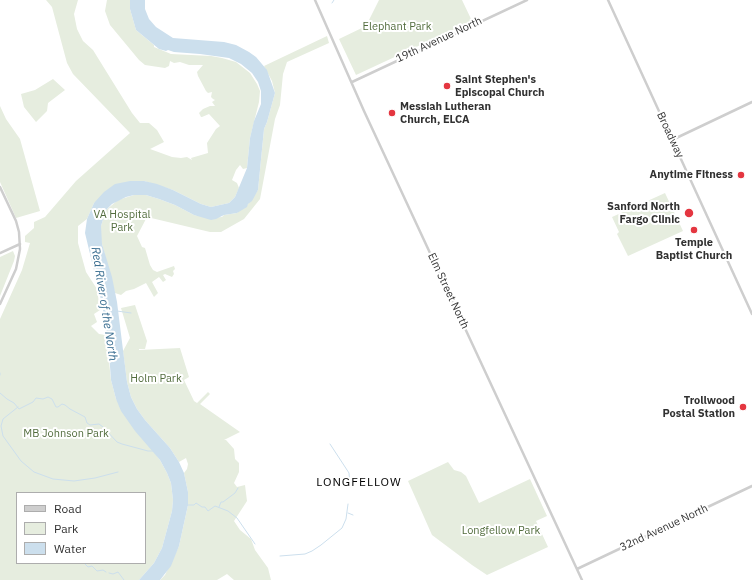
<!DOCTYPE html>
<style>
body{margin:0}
#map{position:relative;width:752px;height:580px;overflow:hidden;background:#fff;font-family:"IBM Plex Sans",sans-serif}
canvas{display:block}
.legend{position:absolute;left:16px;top:492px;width:130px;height:72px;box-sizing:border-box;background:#fff;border:1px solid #adadad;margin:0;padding:5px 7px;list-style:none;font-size:12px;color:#313131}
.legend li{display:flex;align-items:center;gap:8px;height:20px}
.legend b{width:20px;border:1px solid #adadad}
</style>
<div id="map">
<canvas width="752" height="580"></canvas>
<ul class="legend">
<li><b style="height:5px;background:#cecece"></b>Road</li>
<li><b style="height:11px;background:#e6eddf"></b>Park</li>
<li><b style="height:11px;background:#ccdfed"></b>Water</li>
</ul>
</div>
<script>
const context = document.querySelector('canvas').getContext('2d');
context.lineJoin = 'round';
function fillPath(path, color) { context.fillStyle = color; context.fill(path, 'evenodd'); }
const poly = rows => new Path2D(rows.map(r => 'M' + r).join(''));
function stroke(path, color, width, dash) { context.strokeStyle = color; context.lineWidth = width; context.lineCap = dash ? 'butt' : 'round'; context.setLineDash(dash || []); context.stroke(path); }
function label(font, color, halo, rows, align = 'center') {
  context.font = font + ' "IBM Plex Sans",sans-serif'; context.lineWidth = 4; context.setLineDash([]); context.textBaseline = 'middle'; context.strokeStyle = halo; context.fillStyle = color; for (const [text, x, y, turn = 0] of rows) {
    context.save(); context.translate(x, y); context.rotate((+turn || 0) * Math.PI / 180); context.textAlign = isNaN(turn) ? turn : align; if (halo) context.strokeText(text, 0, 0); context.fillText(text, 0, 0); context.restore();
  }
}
const green = poly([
 [46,0,78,0,74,14,77,29,83,41,93,50,132,113,140,123,149,123,157,130,164,142,150,149,172,157,181,158,187,157,192,160,191,158,208,153,207,143,216,129,220,126,209,114,202,117,201,117,199,113,203,109,210,106,215,106,212,102,215,100,213,99,211,97,212,92,208,93,206,91,198,76,197,72,203,65,189,65,180,62,174,63,170,61,169,66,165,68,145,65,139,60,110,25,105,11,107,0,130,0,130,9,136,30,154,45,154,47,171,54,211,56,222,58,236,62,250,73,257,84,260,91,259,102,250,138,247,168,243,169,240,165,236,170,232,180,237,183,239,188,235,197,229,203,211,207,201,204,173,190,144,181,94,203,87,219,78,226,78,243,86,272,97,289,100,310,94,314,97,322,91,326,99,334,106,335,111,380,116,399,160,460,167,473,171,483,173,500,172,511,162,548,154,563,139,580,0,580,0,319,22,270,30,243,25,242,25,236,34,228,34,222,45,217,76,181,130,133,73,74,67,63,52,7],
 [17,493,145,493,145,563,17,563],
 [379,0,462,0,472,21,356,75,339,39,366,26],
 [327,36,329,43,287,62,283,74,280,105,275,119,260,199,244,219,221,232,210,232,147,217,137,236,142,247,145,248,150,265,153,270,157,272,174,266,175,269,173,271,174,274,172,277,165,274,163,275,166,280,163,282,159,277,152,282,158,293,154,297,146,283,134,289,126,291,121,295,115,293,102,244,100,234,101,226,106,210,118,200,134,195,146,195,159,199,175,205,194,215,209,218,222,217,224,215,237,213,240,210,248,204,258,190,264,129,267,122,275,93,272,81,264,66],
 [53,79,65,90,48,103,47,111,36,122,24,107,21,94,35,90],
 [0,106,6,119,20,139,40,211,16,218,0,182],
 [665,193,683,231,628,256,617,234,619,232,612,217],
 [13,251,15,256,14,261,0,296,0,257],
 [135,305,147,341,145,349,139,349,139,350,180,348,189,377,184,380,194,401,197,403,208,392,210,394,200,404,240,432,224,440,226,440,234,449,235,459,239,463,239,472,234,483,237,487,245,485,247,501,234,521,240,530,251,539,255,550,268,568,271,580,234,580,227,574,217,580,160,580,165,575,179,546,188,505,188,492,184,473,187,469,188,464,186,458,179,462,170,448,145,420,137,409,131,397,127,382,123,351,130,338,121,308],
 [448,462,454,470,461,472,466,476,479,503,530,479,547,516,536,521,548,547,487,575,472,565,432,535,408,481]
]);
const water = poly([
 [130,0,145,0,145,9,149,19,156,27,173,38,224,42,236,45,249,52,256,57,267,70,275,93,267,122,264,129,258,190,252,201,248,204,247,207,237,213,224,215,216,219,211,220,194,215,175,205,159,199,146,195,134,195,126,197,112,204,106,210,101,226,102,244,112,277,117,302,127,382,131,397,137,409,145,420,170,448,179,462,184,473,188,492,188,505,179,546,171,566,160,580,139,580,154,563,162,548,172,511,173,500,171,483,167,473,160,460,135,431,121,411,116,399,111,380,108,340,102,304,85,233,87,219,94,203,104,192,115,184,130,181,144,181,157,184,173,190,201,204,211,207,229,203,235,197,247,168,250,138,254,121,261,104,261,91,258,82,252,73,241,64,229,58,200,54,174,52,168,50,166,51,159,49,136,30,130,9]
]);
const stream = poly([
 [332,3,334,0],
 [117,311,131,313],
 [0,373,0,375],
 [0,393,7,399,14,403,19,409,33,402,36,398,43,399,48,397,52,399,56,407,58,407,62,404,65,405,70,409,85,417,87,423,90,425,99,424,103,427,117,442,122,444,148,451,153,451],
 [18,407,3,419,1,426,3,436,21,461,34,472,53,479,74,481,95,478,118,472],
 [330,444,349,473,350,487],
 [187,505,194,505,196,503,202,507,205,507,208,511,215,506,228,511,237,518,255,544],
 [219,507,221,502,223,502,235,493,238,488],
 [348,513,353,515],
 [280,556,305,554,312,551,321,545,342,528,346,519,348,504],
 [84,563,88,567,92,566,97,571,103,570,106,572],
 [109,573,113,574,118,572,124,580]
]);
const minor = poly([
 [315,0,364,111,582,580],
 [608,0,752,314],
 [352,82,527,0],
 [672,140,752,102],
 [0,187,16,221,19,232,20,249,16,269,0,304],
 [0,253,20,244],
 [577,569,752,486]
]);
const markers = [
 [447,86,4,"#e43640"],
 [392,113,4,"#e43640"],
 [741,175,4,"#e43640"],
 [689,213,5,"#e43640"],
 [694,230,4,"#e43640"],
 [743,407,4,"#e43640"]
];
const parkNames = [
 ["Elephant Park",397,27],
 ["VA Hospital",122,215],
 ["Park",122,228],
 ["Holm Park",156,379],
 ["MB Johnson Park",66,434],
 ["Longfellow Park",501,531]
];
const streetNames = [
 ["19th Avenue North",439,40,-25],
 ["Broadway",670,135,65],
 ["Elm Street North",448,291,65],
 ["32nd Avenue North",664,528,-25]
];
const poiNames = [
 ["Saint Stephen's",455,80,"left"],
 ["Episcopal Church",455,93,"left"],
 ["Messiah Lutheran",400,107,"left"],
 ["Church, ELCA",400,120,"left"],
 ["Anytime Fitness",733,175],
 ["Sanford North",680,207],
 ["Fargo Clinic",680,220],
 ["Temple",694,243,"center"],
 ["Baptist Church",694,256,"center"],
 ["Trollwood",735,401],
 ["Postal Station",735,414]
];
const waterNames = [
 ["Red River of the North",104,304,81]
];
const neighbourhoodNames = [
 ["LONGFELLOW",359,483]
];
fillPath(green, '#e6eddf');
fillPath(water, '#ccdfed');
stroke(stream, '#ccdfed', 1);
stroke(minor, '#cecece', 2.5);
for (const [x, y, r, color] of markers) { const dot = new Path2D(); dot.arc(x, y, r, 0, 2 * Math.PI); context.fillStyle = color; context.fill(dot); stroke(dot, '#fff', 1.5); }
label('11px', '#536d3e', '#fff', parkNames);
label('11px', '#313131', '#fff', streetNames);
label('bold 11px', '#313131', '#fff', poiNames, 'right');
label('italic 12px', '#3e7193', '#fff', waterNames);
context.letterSpacing = '1px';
label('12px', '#000', '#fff', neighbourhoodNames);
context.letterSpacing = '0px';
</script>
